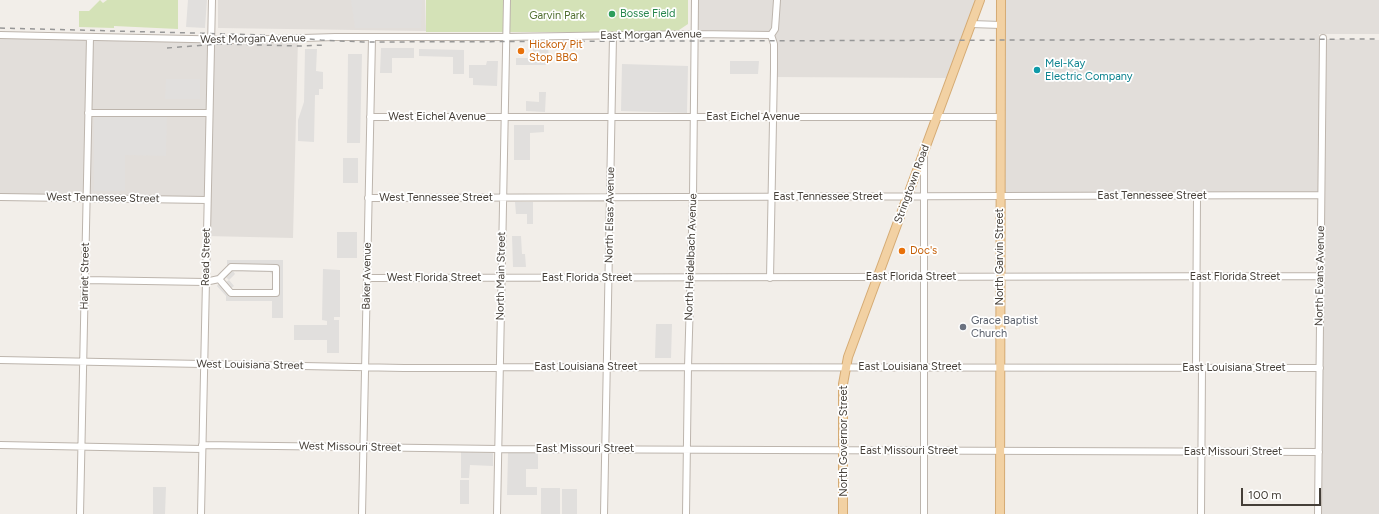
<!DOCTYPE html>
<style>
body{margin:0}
#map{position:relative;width:1379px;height:514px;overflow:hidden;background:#f2eee9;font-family:Figtree,sans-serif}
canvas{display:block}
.scale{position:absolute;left:1241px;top:488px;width:80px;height:18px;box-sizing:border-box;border:2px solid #453f38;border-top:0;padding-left:5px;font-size:12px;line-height:14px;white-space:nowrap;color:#453f38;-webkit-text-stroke:3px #fff;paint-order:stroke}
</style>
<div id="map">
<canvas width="1379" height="514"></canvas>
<div class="scale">100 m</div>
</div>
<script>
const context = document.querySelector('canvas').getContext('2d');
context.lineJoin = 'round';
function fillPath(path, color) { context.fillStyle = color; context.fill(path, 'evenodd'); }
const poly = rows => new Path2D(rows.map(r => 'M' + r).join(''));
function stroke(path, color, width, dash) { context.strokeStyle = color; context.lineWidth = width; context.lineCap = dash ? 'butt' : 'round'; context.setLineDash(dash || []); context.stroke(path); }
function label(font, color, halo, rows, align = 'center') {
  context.font = font + ' Figtree,sans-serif'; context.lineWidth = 3.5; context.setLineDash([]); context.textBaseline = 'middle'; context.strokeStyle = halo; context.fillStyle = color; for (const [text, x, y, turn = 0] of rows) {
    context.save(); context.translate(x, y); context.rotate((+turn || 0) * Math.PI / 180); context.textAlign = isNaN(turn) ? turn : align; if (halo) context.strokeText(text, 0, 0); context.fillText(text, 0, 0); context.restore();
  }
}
const industrial = poly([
 [218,0,425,0,426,31,218,28],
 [695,0,980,0,951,78,774,77,771,35,694,34],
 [998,0,1379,0,1379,34,1319,34,1321,195,1000,196,996,39],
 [0,36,298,38,293,238,206,236,207,201,0,196],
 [1326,39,1379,40,1379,514,1320,514]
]);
const green = poly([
 [100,0,103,3,107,0,178,0,178,29,114,26,114,28,79,27,79,11,89,11],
 [426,0,688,0,688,24,676,32,426,32]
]);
const parking = poly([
 [188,0,207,0,205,28,186,27],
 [351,0,422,0,421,28,355,28],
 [533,45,548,45,549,65,516,65,516,58,533,58],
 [381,48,414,48,414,58,392,58,392,73,380,73],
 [305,49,317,49,316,71,323,72,323,89,319,89,319,95,315,95,314,142,298,141,298,120,304,102],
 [419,49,464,50,464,74,453,74,453,57,419,56],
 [348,54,362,54,360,143,347,143],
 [487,61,498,61,497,86,473,85,473,78,469,78,469,65,486,65],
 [730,61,759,61,758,74,730,74],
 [622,64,688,66,687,113,621,111],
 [166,79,200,79,200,99,165,99],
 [539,92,546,92,545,112,526,111,526,101,539,102],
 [94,115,167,116,166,156,125,155,125,191,94,191],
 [514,125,544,125,544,132,530,133,530,160,514,160],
 [343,158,358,158,358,183,343,183],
 [515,202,533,202,533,224,527,224,527,214,516,214],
 [337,232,357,232,357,258,337,258],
 [512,236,521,236,522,254,525,254,526,267,513,267],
 [227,260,283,260,283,318,272,318,272,301,226,301,226,296,217,286,227,267],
 [233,271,270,272,272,274,272,288,270,290,235,289,233,290,230,289,234,286,229,280,226,282,224,280,224,279,226,277,229,280,235,274],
 [323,269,340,270,340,317,334,317,334,320,339,320,339,353,327,353,327,340,294,340,294,325,327,325,327,321,322,320],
 [656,324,672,324,671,358,655,358],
 [461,452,493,453,493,466,470,465,469,478,461,478],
 [508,453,538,453,538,469,526,469,526,487,537,487,537,495,507,495],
 [460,480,469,480,469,504,460,504],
 [153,487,166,487,165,514,153,514],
 [541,488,560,488,560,514,541,514],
 [562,489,577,489,577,514,562,514]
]);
const minor = poly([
 [971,24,1001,25],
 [0,35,239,40,335,37,506,37,694,34,771,35],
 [771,35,775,29,777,0],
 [88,113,209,113],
 [370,117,1001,117],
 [0,197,207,200],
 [368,198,1321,195],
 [367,278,1320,276],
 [770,278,774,69,774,44,771,35],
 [85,280,205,282,219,279,231,267,276,268,276,293,231,293,219,279],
 [0,360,404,368,499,368],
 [500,367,1320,368],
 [1196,368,1197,196],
 [0,445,202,449],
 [202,445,498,449,1319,452],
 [80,514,90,37],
 [201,514,212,0],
 [362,514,372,38],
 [497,514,507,0],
 [604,514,613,36],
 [686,514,688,367,693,197,695,0],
 [924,514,924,156],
 [1201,514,1202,368],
 [1318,514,1323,38]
]);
const major = poly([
 [843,514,843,384,848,357,980,0],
 [1000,514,1001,0]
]);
const rail = poly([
 [0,28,267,35,321,40,363,42,1379,39],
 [167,48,220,44,301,46,325,45]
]);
const markers = [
 [612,14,4,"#2e9e5b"],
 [521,51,4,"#e8710a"],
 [1037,70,4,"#0f9aa8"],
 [902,251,4,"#e8710a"],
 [963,327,4,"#6b7280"]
];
const leisureNames = [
 ["Bosse Field",620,14]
];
const parkNames = [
 ["Garvin Park",557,16]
];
const streetNames = [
 ["East Morgan Avenue",651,35,-1],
 ["West Morgan Avenue",253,39,-1],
 ["West Eichel Avenue",437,117],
 ["East Eichel Avenue",753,117],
 ["Stringtown Road",912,184,-70],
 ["East Tennessee Street",1152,196],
 ["East Tennessee Street",828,197],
 ["West Tennessee Street",103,198,1],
 ["West Tennessee Street",436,198],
 ["North Elsas Avenue",610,215,-89],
 ["Read Street",206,257,-89],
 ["North Heidelbach Avenue",691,257,-88],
 ["North Garvin Street",1000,257,-90],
 ["Harriet Street",85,276,-89],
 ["Baker Avenue",367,276,-89],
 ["North Main Street",501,276,-89],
 ["North Evans Avenue",1320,276,-89],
 ["East Florida Street",911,277],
 ["East Florida Street",1235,277],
 ["West Florida Street",434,278],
 ["East Florida Street",587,278],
 ["West Louisiana Street",250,365,1],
 ["East Louisiana Street",586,367],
 ["East Louisiana Street",910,367],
 ["East Louisiana Street",1234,368],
 ["North Governor Street",844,441,-90],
 ["West Missouri Street",350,447,1],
 ["East Missouri Street",585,449],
 ["East Missouri Street",909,451],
 ["East Missouri Street",1233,452]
];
const foodNames = [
 ["Hickory Pit",529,45],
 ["Stop BBQ",529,58],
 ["Doc's",910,251]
];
const cultureNames = [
 ["Mel-Kay",1045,64],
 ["Electric Company",1045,77]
];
const worshipNames = [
 ["Grace Baptist",971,321],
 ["Church",971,334]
];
fillPath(industrial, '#e2deda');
fillPath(green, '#d4e2b7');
fillPath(parking, '#e1dfdd');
stroke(minor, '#bdb5ad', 8);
stroke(major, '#d5ab74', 10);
stroke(minor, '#fff', 6);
stroke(major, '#f2d1a3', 8);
stroke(rail, '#979797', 1.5, [5, 5]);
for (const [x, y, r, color] of markers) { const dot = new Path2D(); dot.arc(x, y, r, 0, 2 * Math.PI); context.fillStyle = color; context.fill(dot); stroke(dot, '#fff', 1.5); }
label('11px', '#27864d', '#fff', leisureNames, 'left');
label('11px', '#527032', '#fff', parkNames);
label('11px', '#453f38', '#fff', streetNames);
label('11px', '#c56008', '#fff', foodNames, 'left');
label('11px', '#0d838f', '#fff', cultureNames, 'left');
label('11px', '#5b616d', '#fff', worshipNames, 'left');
</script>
